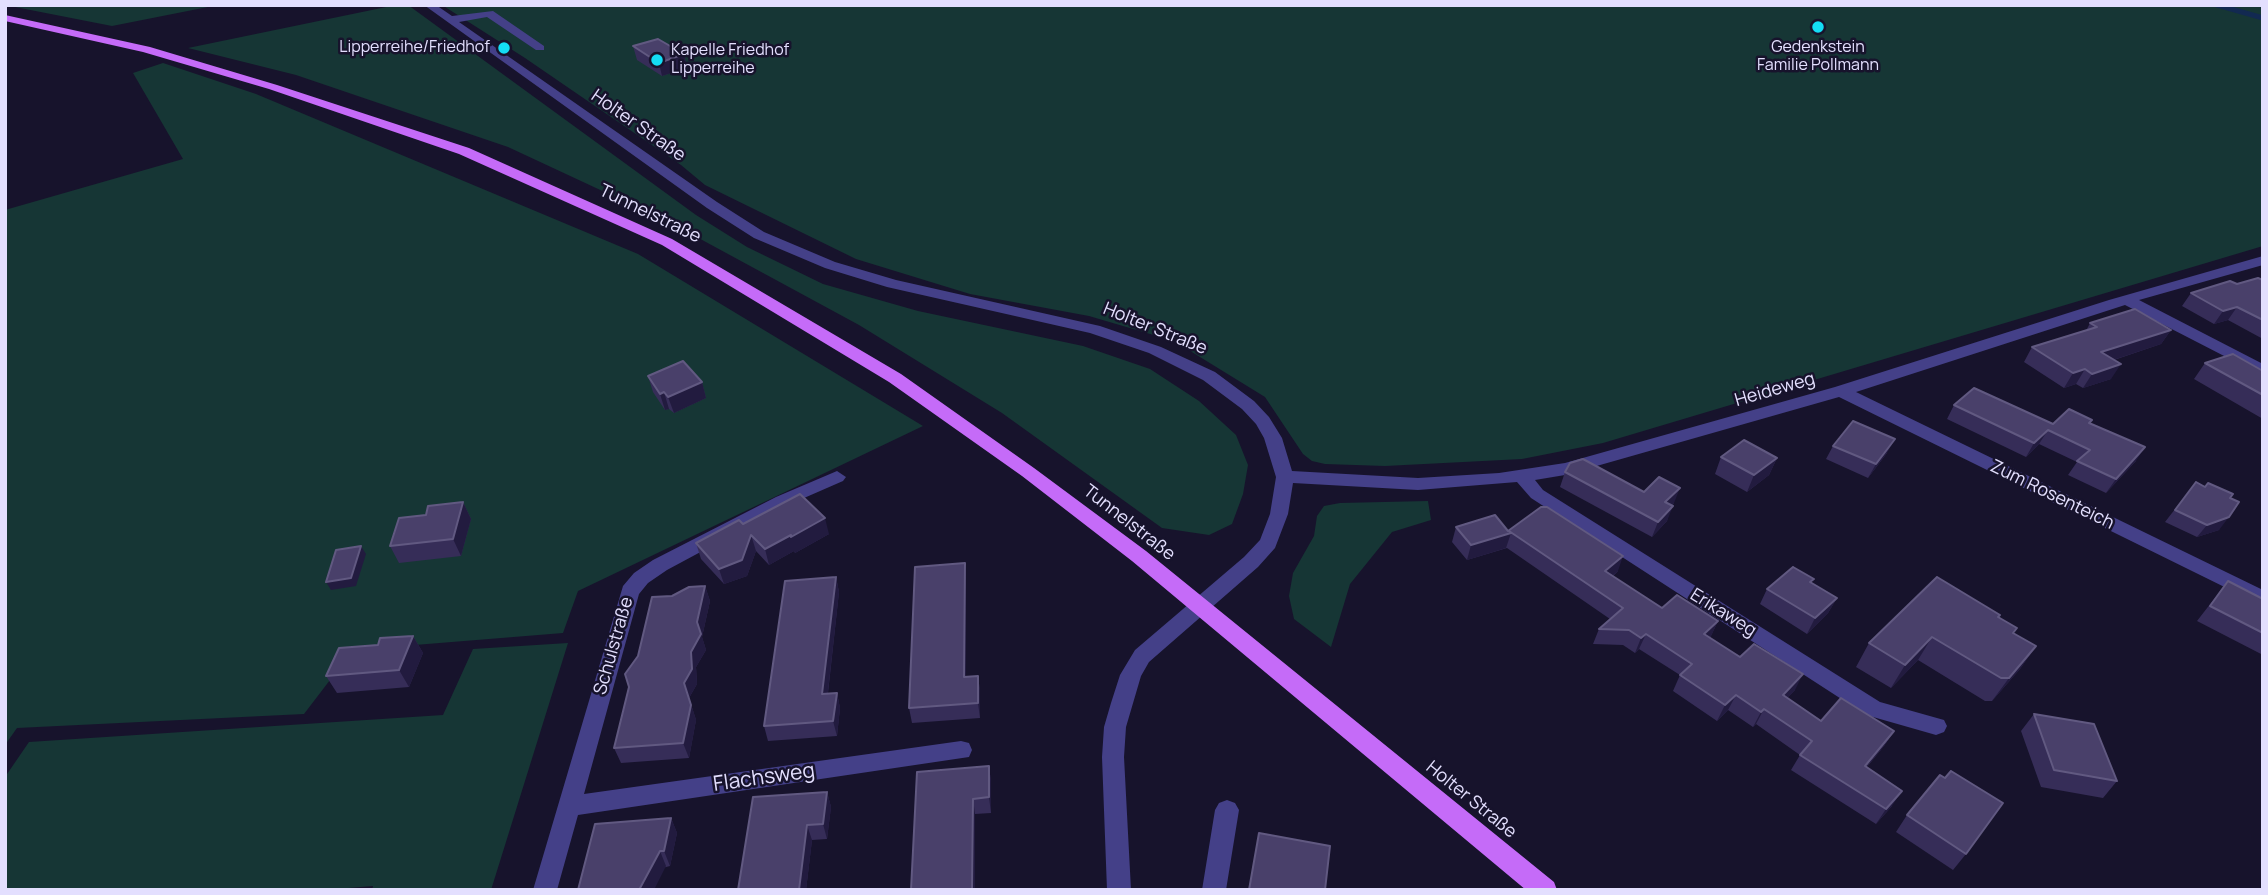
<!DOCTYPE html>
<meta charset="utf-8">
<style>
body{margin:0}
#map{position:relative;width:2268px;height:895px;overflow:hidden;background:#17132c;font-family:Manrope,sans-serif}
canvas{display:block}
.frame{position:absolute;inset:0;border:7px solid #e3dffe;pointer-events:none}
</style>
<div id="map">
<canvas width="2268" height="895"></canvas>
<div class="frame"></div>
</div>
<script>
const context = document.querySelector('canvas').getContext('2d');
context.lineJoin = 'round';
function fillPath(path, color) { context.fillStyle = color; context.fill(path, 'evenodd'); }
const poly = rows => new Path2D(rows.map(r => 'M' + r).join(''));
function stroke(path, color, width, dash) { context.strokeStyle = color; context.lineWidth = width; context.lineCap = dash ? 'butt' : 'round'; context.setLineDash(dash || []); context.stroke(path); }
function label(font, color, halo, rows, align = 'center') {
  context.font = font + ' Manrope,sans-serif'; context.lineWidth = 5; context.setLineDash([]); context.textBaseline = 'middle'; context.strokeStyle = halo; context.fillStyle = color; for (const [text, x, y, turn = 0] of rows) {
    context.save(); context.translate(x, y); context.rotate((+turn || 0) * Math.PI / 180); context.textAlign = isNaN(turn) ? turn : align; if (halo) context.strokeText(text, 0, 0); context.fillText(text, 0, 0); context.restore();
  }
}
const green = poly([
 [5,5,218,5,112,26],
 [396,5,408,5,696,215,747,247,823,284,918,311,1083,346,1150,369,1199,401,1236,435,1248,465,1243,494,1232,524,1209,535,1162,528,1002,413,859,325,669,222,508,147,296,75,188,48],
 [442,5,2263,5,2263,246,1603,443,1522,459,1385,466,1325,464,1312,461,1303,454,1265,397,1174,341,1089,316,970,294,856,259,705,185,681,165,525,58],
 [163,63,256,94,638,254,923,426,578,591,563,633,353,650,304,714,17,728,5,745,5,210,183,159,133,73],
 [1428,501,1431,520,1392,532,1350,584,1331,647,1294,619,1289,596,1293,573,1314,536,1317,516,1324,506,1340,503],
 [568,643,491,890,372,890,373,886,324,890,5,890,5,777,29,742,443,715,473,649]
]);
const stream = poly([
 [2217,5,2263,18]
]);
const minor = poly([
 [424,5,436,5,452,16,493,11,544,46,544,50,536,50,487,17,459,22,717,202,764,232,835,262,896,280,1100,326,1161,347,1215,372,1254,401,1269,417,1282,438,1292,471,1418,478,1499,473,1565,463,1835,387,2109,300,2263,256,2263,265,2139,300,2263,364,2263,376,2125,305,1856,392,2263,590,2263,606,1839,397,1565,475,1535,480,1543,490,1880,702,1944,720,1947,726,1944,732,1936,735,1866,715,1531,498,1517,482,1418,490,1293,483,1288,514,1275,548,1258,567,1149,662,1141,676,1126,727,1124,757,1131,890,1107,890,1102,757,1104,727,1111,703,1120,675,1135,650,1244,557,1260,540,1270,514,1276,477,1264,438,1256,424,1242,409,1203,380,1149,353,1090,333,887,287,825,268,754,238,707,208,424,5],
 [837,471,846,477,843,481,788,505,667,570,648,583,639,594,584,794,961,741,969,743,972,750,969,757,578,815,557,890,533,890,623,586,634,573,653,560,776,497,837,471],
 [1227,800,1235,803,1239,810,1226,890,1202,890,1215,810,1219,803,1227,800]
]);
const major = poly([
 [5,15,150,47,277,85,469,148,672,239,901,374,1034,468,1146,551,1554,882,1557,890,1526,890,1132,561,1022,476,889,382,662,245,459,154,269,89,143,52,5,21,5,15]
]);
const wall = poly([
 [633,46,684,54,687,68,662,76,637,60],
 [2263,280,2263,339,2228,320,2214,324,2182,306,2191,293],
 [2090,323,2171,330,2161,344,2114,360,2111,379,2083,388,2076,384,2064,388,2024,362,2032,347,2086,331],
 [2205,363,2263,371,2263,419,2194,379],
 [648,376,702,382,706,398,674,413,669,409,665,410,653,392],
 [1954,405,2053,424,2090,423,2136,461,2106,493,2068,475,2077,462,2039,444,2026,457,1947,419],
 [1833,446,1887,453,1868,478,1826,459],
 [1721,457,1777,458,1769,475,1747,492,1715,474],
 [1565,472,1644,492,1674,503,1671,506,1667,521,1652,537,1560,487],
 [2196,482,2230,498,2219,530,2197,537,2165,522],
 [463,502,471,519,461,556,399,563,390,546,426,515],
 [743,524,829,534,795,553,794,551,769,565,756,551,747,576,724,584,701,559,696,543],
 [1456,527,1508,531,1618,571,1613,576,1662,608,1718,621,1710,638,1795,690,1787,698,1821,721,1894,731,1884,746,1867,767,1892,806,1876,824,1791,770,1800,755,1756,724,1753,727,1728,710,1717,721,1673,691,1680,675,1639,649,1635,653,1623,645,1593,644,1599,629,1610,619,1507,548,1467,560,1452,542],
 [836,577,839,592,828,693,837,693,840,708,837,736,768,741,764,726],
 [966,578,966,677,978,676,980,691,980,718,912,723,909,708],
 [2228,581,2263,599,2263,655,2197,621],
 [1812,583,1837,598,1828,613,1807,634,1760,604,1767,589],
 [705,586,710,601,702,637,706,650,696,667,697,684,689,698,696,720,689,758,621,763,614,748,638,656],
 [1998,618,2013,633,2036,646,2020,669,1992,701,1985,701,1918,660,1891,688,1856,667,1869,643],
 [413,636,423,653,409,687,337,693,326,676,378,645],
 [2034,714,2117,781,2103,798,2041,787,2021,731],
 [989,766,991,782,991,813,975,814,917,772],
 [827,792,831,807,827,839,812,840,806,890,738,890],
 [1907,815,1966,854,1953,870,1896,832],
 [671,818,677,833,670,866,578,890]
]);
const shadedWall = poly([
 [684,54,687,68,662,76,659,63],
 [2237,307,2228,320,2214,324,2223,311],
 [2171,330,2161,344,2092,367,2101,352],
 [2121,364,2111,379,2083,388,2092,374],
 [2085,369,2076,384,2064,388,2073,373],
 [702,382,706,398,674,413,668,397],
 [664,392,669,409,665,410,660,394],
 [2048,430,2039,444,2026,457,2034,443],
 [1895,439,1887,453,1868,478,1876,464],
 [2145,447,2136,461,2106,493,2116,479],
 [1777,458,1769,475,1747,492,1754,475],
 [1680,488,1674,503,1659,517,1665,502],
 [463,502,471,519,461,556,453,539],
 [1673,506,1667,521,1652,537,1658,522],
 [2229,517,2219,530,2197,537,2207,525],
 [825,518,829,534,795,553,794,551,769,565,765,549],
 [1511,533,1506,548,1467,560,1471,545],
 [751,535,756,551,747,576,724,584,719,569],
 [361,546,366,554,356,586,331,590,326,582],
 [1623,556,1618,571,1600,586,1605,571],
 [965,563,966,578,966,692,964,677],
 [836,577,839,592,826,709,822,694],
 [705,586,710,601,702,637,706,650,696,667,697,684,689,698,696,720,689,758,683,743,684,683],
 [1837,598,1828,613,1807,634,1815,618],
 [1718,621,1711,636,1697,649,1704,634],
 [1646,634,1639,649,1635,653,1641,638],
 [413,636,423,653,409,687,399,670],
 [1932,637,1918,660,1891,688,1905,665],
 [2036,646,2020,669,1992,701,2009,678],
 [1803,674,1795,690,1775,710,1783,695],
 [978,676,980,691,980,718,978,703],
 [837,693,840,708,837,736,833,721],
 [1736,695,1728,710,1717,721,1725,705],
 [1764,709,1756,724,1753,727,1761,712],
 [1894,731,1884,746,1855,781,1865,766],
 [989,766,991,782,991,813,989,797],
 [1902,791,1892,806,1876,824,1886,809],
 [827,792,831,807,827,839,823,824],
 [973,799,975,814,975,890,972,890],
 [671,818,677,833,670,866,664,851],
 [807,825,812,840,806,890,799,890],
 [660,851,666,866,654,890,639,890]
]);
const building = poly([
 [658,39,684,54,659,63,633,46,658,39],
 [2258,278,2263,280,2263,320,2237,307,2223,311,2191,293,2230,281,2237,284,2258,278],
 [2135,309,2171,330,2101,352,2121,364,2092,374,2085,369,2073,373,2032,347,2097,327,2090,323,2135,309],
 [2233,354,2263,371,2263,395,2205,363,2233,354],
 [683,361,702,382,668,397,664,392,660,394,648,376,683,361],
 [1974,388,2053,424,2069,409,2092,420,2089,423,2145,447,2116,479,2077,461,2090,450,2048,430,2034,443,1954,405,1974,388],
 [1853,421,1895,439,1876,464,1833,446,1853,421],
 [1744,440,1777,458,1754,475,1721,457,1744,440],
 [1583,459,1644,492,1659,477,1680,488,1665,502,1673,506,1658,522,1565,472,1570,463,1583,459],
 [2196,482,2205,487,2208,483,2233,494,2230,498,2239,502,2229,517,2207,525,2175,510,2196,482],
 [800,494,825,518,791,537,791,535,765,549,751,535,742,560,719,569,696,543,739,520,743,524,800,494],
 [463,502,453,539,390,546,399,518,426,515,428,506,463,502],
 [1541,507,1547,507,1623,556,1605,571,1662,608,1677,595,1718,621,1704,634,1740,657,1754,644,1803,674,1783,695,1821,721,1841,698,1894,731,1865,766,1902,791,1886,809,1800,755,1812,741,1764,709,1761,712,1736,695,1725,705,1680,675,1692,664,1646,634,1641,638,1629,630,1599,629,1623,608,1509,531,1511,533,1471,545,1456,527,1495,515,1508,531,1541,507],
 [361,546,351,578,326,582,336,550,361,546],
 [965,563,964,677,978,676,978,703,909,708,915,567,965,563],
 [1793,567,1814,579,1810,582,1837,598,1815,618,1767,589,1793,567],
 [836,577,822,694,837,693,833,721,764,726,785,581,836,577],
 [1937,577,2000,615,1998,617,2017,628,2013,633,2036,646,2009,678,2001,678,1932,637,1905,665,1869,643,1937,577],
 [2228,581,2263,599,2263,633,2210,606,2228,581],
 [705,586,697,622,701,634,691,652,692,669,684,683,691,705,683,743,614,748,629,687,625,674,638,656,652,597,672,596,689,587,705,586],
 [413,636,399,670,326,676,339,648,378,645,380,638,413,636],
 [2034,714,2094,724,2117,781,2054,770,2034,714],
 [989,766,989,797,973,799,972,890,911,890,917,772,989,766],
 [1951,771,2003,803,1966,854,1907,815,1940,775,1945,778,1951,771],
 [827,792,823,824,807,825,799,890,738,890,753,797,827,792],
 [671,818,664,851,660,851,639,890,578,890,595,824,671,818],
 [1259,833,1330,846,1325,890,1249,890,1259,833]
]);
const markers = [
 [1818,27,7,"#14dcf4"],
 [504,48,7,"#14dcf4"],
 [657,60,7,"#14dcf4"]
];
const farPoinames = [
 ["Lipperreihe/Friedhof",490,48],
 ["Gedenkstein",1818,48,"center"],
 ["Familie Pollmann",1818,66,"center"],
 ["Kapelle Friedhof",671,51,"left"],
 ["Lipperreihe",671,69,"left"]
];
const streetNames = [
 ["Holter Straße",638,126,35],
 ["Tunnelstraße",650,214,26],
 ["Holter Straße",1155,329,22],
 ["Heideweg",1775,390,-16],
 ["Zum Rosenteich",2052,495,26],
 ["Tunnelstraße",1129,523,38],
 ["Erikaweg",1723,613,32],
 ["Schulstraße",614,646,-74],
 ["Holter Straße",1471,800,39]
];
const nearStreetnames = [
 ["Flachsweg",764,778,-8]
];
fillPath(green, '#163635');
stroke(stream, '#122951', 5);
fillPath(minor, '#444088');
fillPath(major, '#c56bf8');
fillPath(wall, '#362d58');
fillPath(shadedWall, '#221b3f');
fillPath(building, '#49406a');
stroke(building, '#615981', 2);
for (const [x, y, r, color] of markers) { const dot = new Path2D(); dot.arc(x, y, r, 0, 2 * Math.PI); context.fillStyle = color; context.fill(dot); stroke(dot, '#17132c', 2.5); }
label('16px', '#e3dffe', '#17132c', farPoinames, 'right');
label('18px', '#e3dffe', '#17132c', streetNames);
label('21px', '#e3dffe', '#17132c', nearStreetnames);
</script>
